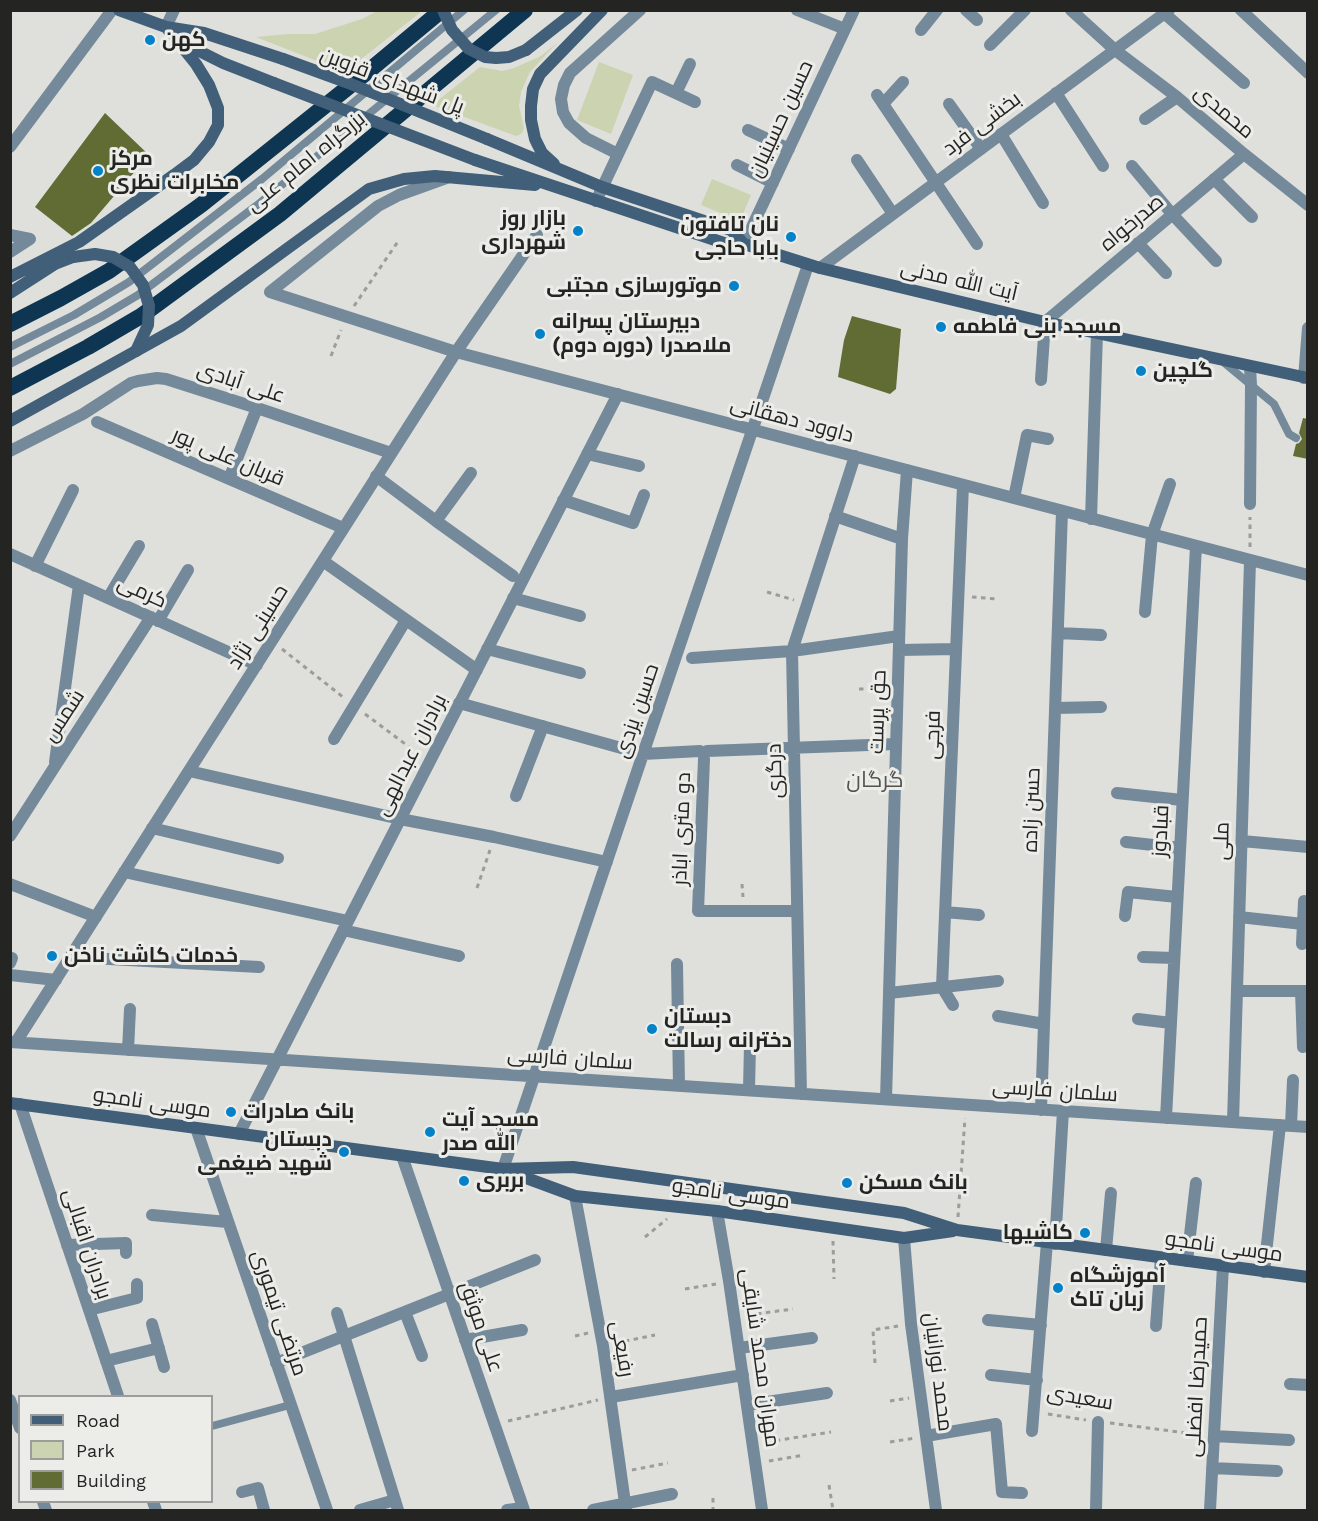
<!DOCTYPE html>
<meta charset="utf-8">
<style>
body{margin:0}
#map{position:relative;width:1318px;height:1521px;overflow:hidden;background:#dfe0dc;font-family:"Work Sans",sans-serif}
canvas{display:block}
.frame{position:absolute;inset:0;border:12px solid #242423;pointer-events:none}
.legend{position:absolute;left:18px;top:1395px;width:195px;height:108px;box-sizing:border-box;background:#ecede9;border:2px solid #9c9d9a;margin:0;padding:8px 10px;list-style:none;font-size:18px;color:#242423}
.legend li{display:flex;align-items:center;gap:12px;height:30px}
.legend b{width:30px;border:2px solid #9c9d9a}
</style>
<div id="map">
<canvas width="1318" height="1521"></canvas>
<div class="frame"></div>
<ul class="legend">
<li><b style="height:8px;background:#415f78"></b>Road</li>
<li><b style="height:16px;background:#cbd3b0"></b>Park</li>
<li><b style="height:16px;background:#616c34"></b>Building</li>
</ul>
</div>
<script>
const context = document.querySelector('canvas').getContext('2d');
context.lineJoin = 'round';
function fillPath(path, color) { context.fillStyle = color; context.fill(path, 'evenodd'); }
const poly = rows => new Path2D(rows.map(r => 'M' + r).join(''));
function stroke(path, color, width, dash) { context.strokeStyle = color; context.lineWidth = width; context.lineCap = dash ? 'butt' : 'round'; context.setLineDash(dash || []); context.stroke(path); }
function label(font, color, halo, rows, align = 'center') {
  context.font = font + ' "Work Sans",Cairo,sans-serif'; context.lineWidth = 6; context.setLineDash([]); context.textBaseline = 'middle'; context.strokeStyle = halo; context.fillStyle = color; for (const [text, x, y, turn = 0] of rows) {
    context.save(); context.translate(x, y); context.rotate((+turn || 0) * Math.PI / 180); context.textAlign = isNaN(turn) ? turn : align; if (halo) context.strokeText(text, 0, 0); context.fillText(text, 0, 0); context.restore();
  }
}
const green = poly([
 [379,10,422,11,345,72,256,37,288,34,315,34,362,19],
 [558,42,530,72,521,92,519,106,524,128,522,133,519,135,516,136,432,105,480,67,502,71,514,68,541,56],
 [599,62,633,75,611,134,577,120],
 [712,179,751,195,740,221,701,205]
]);
const building = poly([
 [105,113,149,155,91,223,72,236,35,207],
 [852,316,901,329,896,389,890,394,838,377,844,340],
 [1303,418,1308,419,1308,459,1293,456,1296,444,1299,443,1302,439,1299,433]
]);
const path = poly([
 [354,306,399,240],
 [331,356,341,330],
 [1250,547,1250,517],
 [767,592,794,600],
 [972,597,998,599],
 [282,649,343,697],
 [859,689,884,689],
 [365,714,420,755],
 [742,884,743,897],
 [477,888,490,850],
 [958,1217,965,1118],
 [645,1237,667,1219],
 [833,1241,834,1279],
 [685,1289,716,1284],
 [748,1315,793,1309],
 [575,1336,588,1333],
 [616,1343,655,1335],
 [875,1363,873,1330,898,1326],
 [890,1401,909,1398],
 [1048,1414,1086,1420],
 [508,1421,598,1400],
 [1110,1423,1202,1435],
 [767,1442,831,1432],
 [890,1442,915,1438],
 [769,1461,804,1455],
 [632,1470,668,1463],
 [829,1485,833,1510],
 [713,1498,713,1510]
]);
const service = poly([
 [10,347,74,315,129,282,262,179,464,10],
 [1222,361,1274,404,1289,434,1296,438],
 [10,364,101,317,138,295,256,206,496,10],
 [212,1426,290,1405]
]);
const minor = poly([
 [797,10,845,29],
 [966,10,977,20],
 [1071,10,1115,50,1177,97,1244,154,1308,205],
 [1241,10,1308,73],
 [1165,14,1244,83],
 [166,27,174,10],
 [921,30,937,10],
 [990,45,1025,10],
 [676,93,690,64],
 [1056,93,1103,166],
 [877,95,977,244],
 [883,104,903,82],
 [949,104,981,149],
 [1145,119,1177,97],
 [748,130,789,149],
 [1001,134,1043,203],
 [10,147,112,10],
 [618,154,586,138,569,123,563,112,561,99,564,85,570,73,640,10],
 [857,160,893,214],
 [737,165,773,183],
 [1132,166,1172,214,1216,261],
 [1214,179,1252,217],
 [596,201,652,82,695,102],
 [10,235,30,239,10,252],
 [1138,243,1166,273],
 [744,244,854,10],
 [820,268,1169,10],
 [270,292,456,352,1308,575],
 [270,292,378,206,399,195,449,177],
 [1250,367,1251,385,1250,504],
 [1304,378,1308,328],
 [1041,380,1045,322,1244,154],
 [97,422,343,528],
 [10,451,83,414,131,383,138,381,157,378,166,379,257,408,391,453],
 [587,454,639,466],
 [376,476,436,521,513,576],
 [229,479,257,408],
 [1014,498,1027,435,1048,439],
 [563,500,633,523,644,495],
 [835,516,902,539],
 [1091,519,1097,333],
 [436,521,471,473],
 [10,554,257,665],
 [323,561,477,670],
 [35,566,73,490],
 [108,598,139,546],
 [513,598,580,616],
 [1145,612,1152,535,1170,484],
 [158,621,188,570],
 [1058,633,1101,635],
 [487,649,580,673],
 [899,650,956,649],
 [692,658,792,651,899,636],
 [459,703,643,754,700,751],
 [1055,708,1101,707],
 [334,739,406,620],
 [707,751,896,744],
 [704,759,698,911,797,911],
 [55,762,79,585],
 [189,771,400,819,494,837,607,862],
 [1117,793,1182,800],
 [516,796,543,726],
 [152,828,278,858],
 [10,836,151,617],
 [1242,841,1308,847],
 [1126,842,1180,848],
 [124,872,348,921],
 [10,884,96,917],
 [945,912,979,915],
 [1125,916,1128,892,1177,897],
 [1239,917,1303,924],
 [343,930,459,956],
 [1302,944,1304,901],
 [71,957,259,967],
 [1143,957,1174,958],
 [10,963,12,958],
 [677,964,679,1086],
 [10,975,56,980],
 [1237,991,1308,991],
 [1301,991,1303,1047],
 [889,993,998,981],
 [953,1005,942,987,963,485],
 [998,1016,1044,1024],
 [1138,1019,1171,1023],
 [10,1042,1308,1127],
 [16,1042,456,352,537,235],
 [128,1050,130,1009],
 [749,1090,750,1044],
 [801,1094,792,651,855,456],
 [886,1099,902,539,907,470],
 [20,1104,118,1396],
 [1041,1110,1062,511],
 [1166,1118,1196,546],
 [1233,1122,1250,561],
 [1291,1126,1293,1080],
 [196,1128,327,1510],
 [239,1134,618,394],
 [402,1156,524,1510],
 [503,1169,808,265],
 [575,1196,603,1346,626,1510],
 [717,1211,729,1281,762,1510],
 [152,1215,227,1222],
 [904,1238,911,1324,936,1510],
 [1055,1244,1063,1111],
 [67,1245,126,1243,126,1253],
 [1106,1250,1111,1193],
 [1187,1261,1196,1183],
 [1264,1272,1280,1125],
 [89,1310,137,1298,137,1284],
 [405,1312,422,1356],
 [337,1313,398,1510],
 [988,1320,1041,1325],
 [152,1324,164,1367],
 [1156,1326,1161,1258],
 [465,1340,522,1330],
 [739,1348,812,1338],
 [106,1361,159,1348],
 [276,1363,535,1260],
 [991,1375,1037,1380],
 [1290,1384,1308,1385],
 [611,1397,743,1375],
 [10,1400,20,1428],
 [747,1405,827,1393],
 [1032,1431,1047,1242],
 [926,1436,996,1424,1002,1492,1022,1493],
 [1214,1436,1289,1440],
 [1212,1468,1277,1471],
 [242,1492,258,1488,264,1510],
 [43,1502,46,1510],
 [153,1502,156,1510],
 [360,1510,395,1500],
 [507,1510,523,1508],
 [593,1510,672,1494],
 [1096,1510,1098,1422],
 [1210,1510,1223,1266]
]);
const secondary = poly([
 [119,10,166,27,204,33,283,59],
 [181,39,187,45,223,63,274,83],
 [526,50,577,10],
 [487,139,602,187,731,230,744,244],
 [475,160,724,243,744,244,820,268,1045,322,1308,378],
 [554,164,542,153,535,139,531,120,531,106,533,89,540,74,602,10],
 [10,277,79,242,174,175,194,160,209,142,218,125,218,108,209,85,196,64,166,27],
 [10,293,55,264,73,257],
 [10,421,181,326,369,189,404,179,435,176,535,185],
 [10,1103,503,1169,573,1167,904,1213,957,1230,1308,1277],
 [510,1172,575,1196,717,1211,904,1238,953,1231]
]);
const trunk = poly([
 [10,324,61,298,109,271,201,205,371,69,442,10],
 [10,388,88,347,141,316,280,214,525,10]
]);
const secondaryBridge = poly([
 [443,10,452,30,469,49,485,57,496,58,509,57,526,50],
 [283,59,346,82,487,139],
 [274,83,475,160],
 [73,257,95,254,113,257,130,267,143,285,149,306,148,325,136,351]
]);
const markers = [
 [150,40,6,"#0382ca"],
 [98,171,6,"#0382ca"],
 [578,231,6,"#0382ca"],
 [791,237,6,"#0382ca"],
 [734,286,6,"#0382ca"],
 [941,327,6,"#0382ca"],
 [540,334,6,"#0382ca"],
 [1141,371,6,"#0382ca"],
 [52,956,6,"#0382ca"],
 [652,1029,6,"#0382ca"],
 [231,1112,6,"#0382ca"],
 [430,1132,6,"#0382ca"],
 [344,1152,6,"#0382ca"],
 [464,1181,6,"#0382ca"],
 [847,1183,6,"#0382ca"],
 [1085,1233,6,"#0382ca"],
 [1058,1288,6,"#0382ca"]
];
const poiNames = [
 ["کهن",162,40],
 ["مرکز",110,159],
 ["مخابرات نظری",110,183],
 ["بازار روز",566,219,"right"],
 ["شهرداری",566,243,"right"],
 ["نان تافتون",779,225,"right"],
 ["بابا حاجی",779,249,"right"],
 ["موتورسازی مجتبی",722,286,"right"],
 ["دبيرستان پسرانه",552,322],
 ["ملاصدرا (دوره دوم)",552,346],
 ["مسجد بنی فاطمه",953,327],
 ["گلچین",1153,371],
 ["خدمات کاشت ناخن",64,956],
 ["دبستان",664,1017],
 ["دخترانه رسالت",664,1041],
 ["بانک صادرات",243,1112],
 ["مسجد آیت",442,1120],
 ["الله صدر",442,1144],
 ["دبستان",332,1140,"right"],
 ["شهید ضیغمی",332,1164,"right"],
 ["بربری",476,1181],
 ["بانک مسکن",859,1183],
 ["کاشیها",1073,1233,"right"],
 ["آموزشگاه",1070,1276],
 ["زبان تاک",1070,1300]
];
const streetNames = [
 ["پل شهدای قزوین",392,81,21],
 ["محمدی",1224,112,40],
 ["حسین حسینیان",781,119,-65],
 ["بخشی فرد",982,124,-37],
 ["بزرگراه امام علی",306,162,-39],
 ["صدرخواه",1132,223,-40],
 ["آیت الله مدنی",959,281,13],
 ["علی آبادی",241,383,18],
 ["داوود دهقانی",792,420,15],
 ["قربان علی پور",228,457,23],
 ["کرمی",142,592,24],
 ["حسینی نژاد",258,627,-58],
 ["حسین یزدی",637,711,-71],
 ["حق پرست",878,712,-88],
 ["شمس",64,716,-57],
 ["فرجی",933,735,-88],
 ["برادران عبدالهی",411,755,-63],
 ["درگری",775,771,-91],
 ["حسن زاده",1032,810,-88],
 ["دو متری اباذر",682,829,-88],
 ["قبادوز",1161,831,-87],
 ["ملی",1222,841,-88],
 ["سلمان فارسی",570,1059,4],
 ["سلمان فارسی",1055,1091,4],
 ["موسی نامجو",152,1103,8],
 ["موسی نامجو",731,1194,8],
 ["برادران اقبالی",87,1244,72],
 ["موسی نامجو",1224,1247,8],
 ["مرتضی تیموری",279,1313,71],
 ["علی موثق",481,1327,71],
 ["رفیعی",622,1349,80],
 ["مهران محمد شایقی",760,1358,82],
 ["محمد نورانیان",938,1372,83],
 ["حمیدرضا افضلی",1197,1387,-87],
 ["سعیدی",1080,1398,10]
];
const neighbourhoodNames = [
 ["گرگان",875,781]
];
fillPath(green, '#cbd3b0');
fillPath(building, '#616c34');
stroke(path, '#9c9c99', 3, [4.5, 4.5]);
stroke(service, '#74899a', 8);
stroke(minor, '#74899a', 12);
stroke(secondary, '#415f78', 12);
stroke(trunk, '#0e3652', 16);
stroke(secondaryBridge, '#415f78', 12);
for (const [x, y, r, color] of markers) { const dot = new Path2D(); dot.arc(x, y, r, 0, 2 * Math.PI); context.fillStyle = color; context.fill(dot); stroke(dot, '#ecede9', 2); }
label('bold 21px', '#242423', '#ecede9', poiNames, 'left');
label('21px', '#242423', '#ecede9', streetNames);
label('22px', '#535450', '#ecede9', neighbourhoodNames);
</script>
